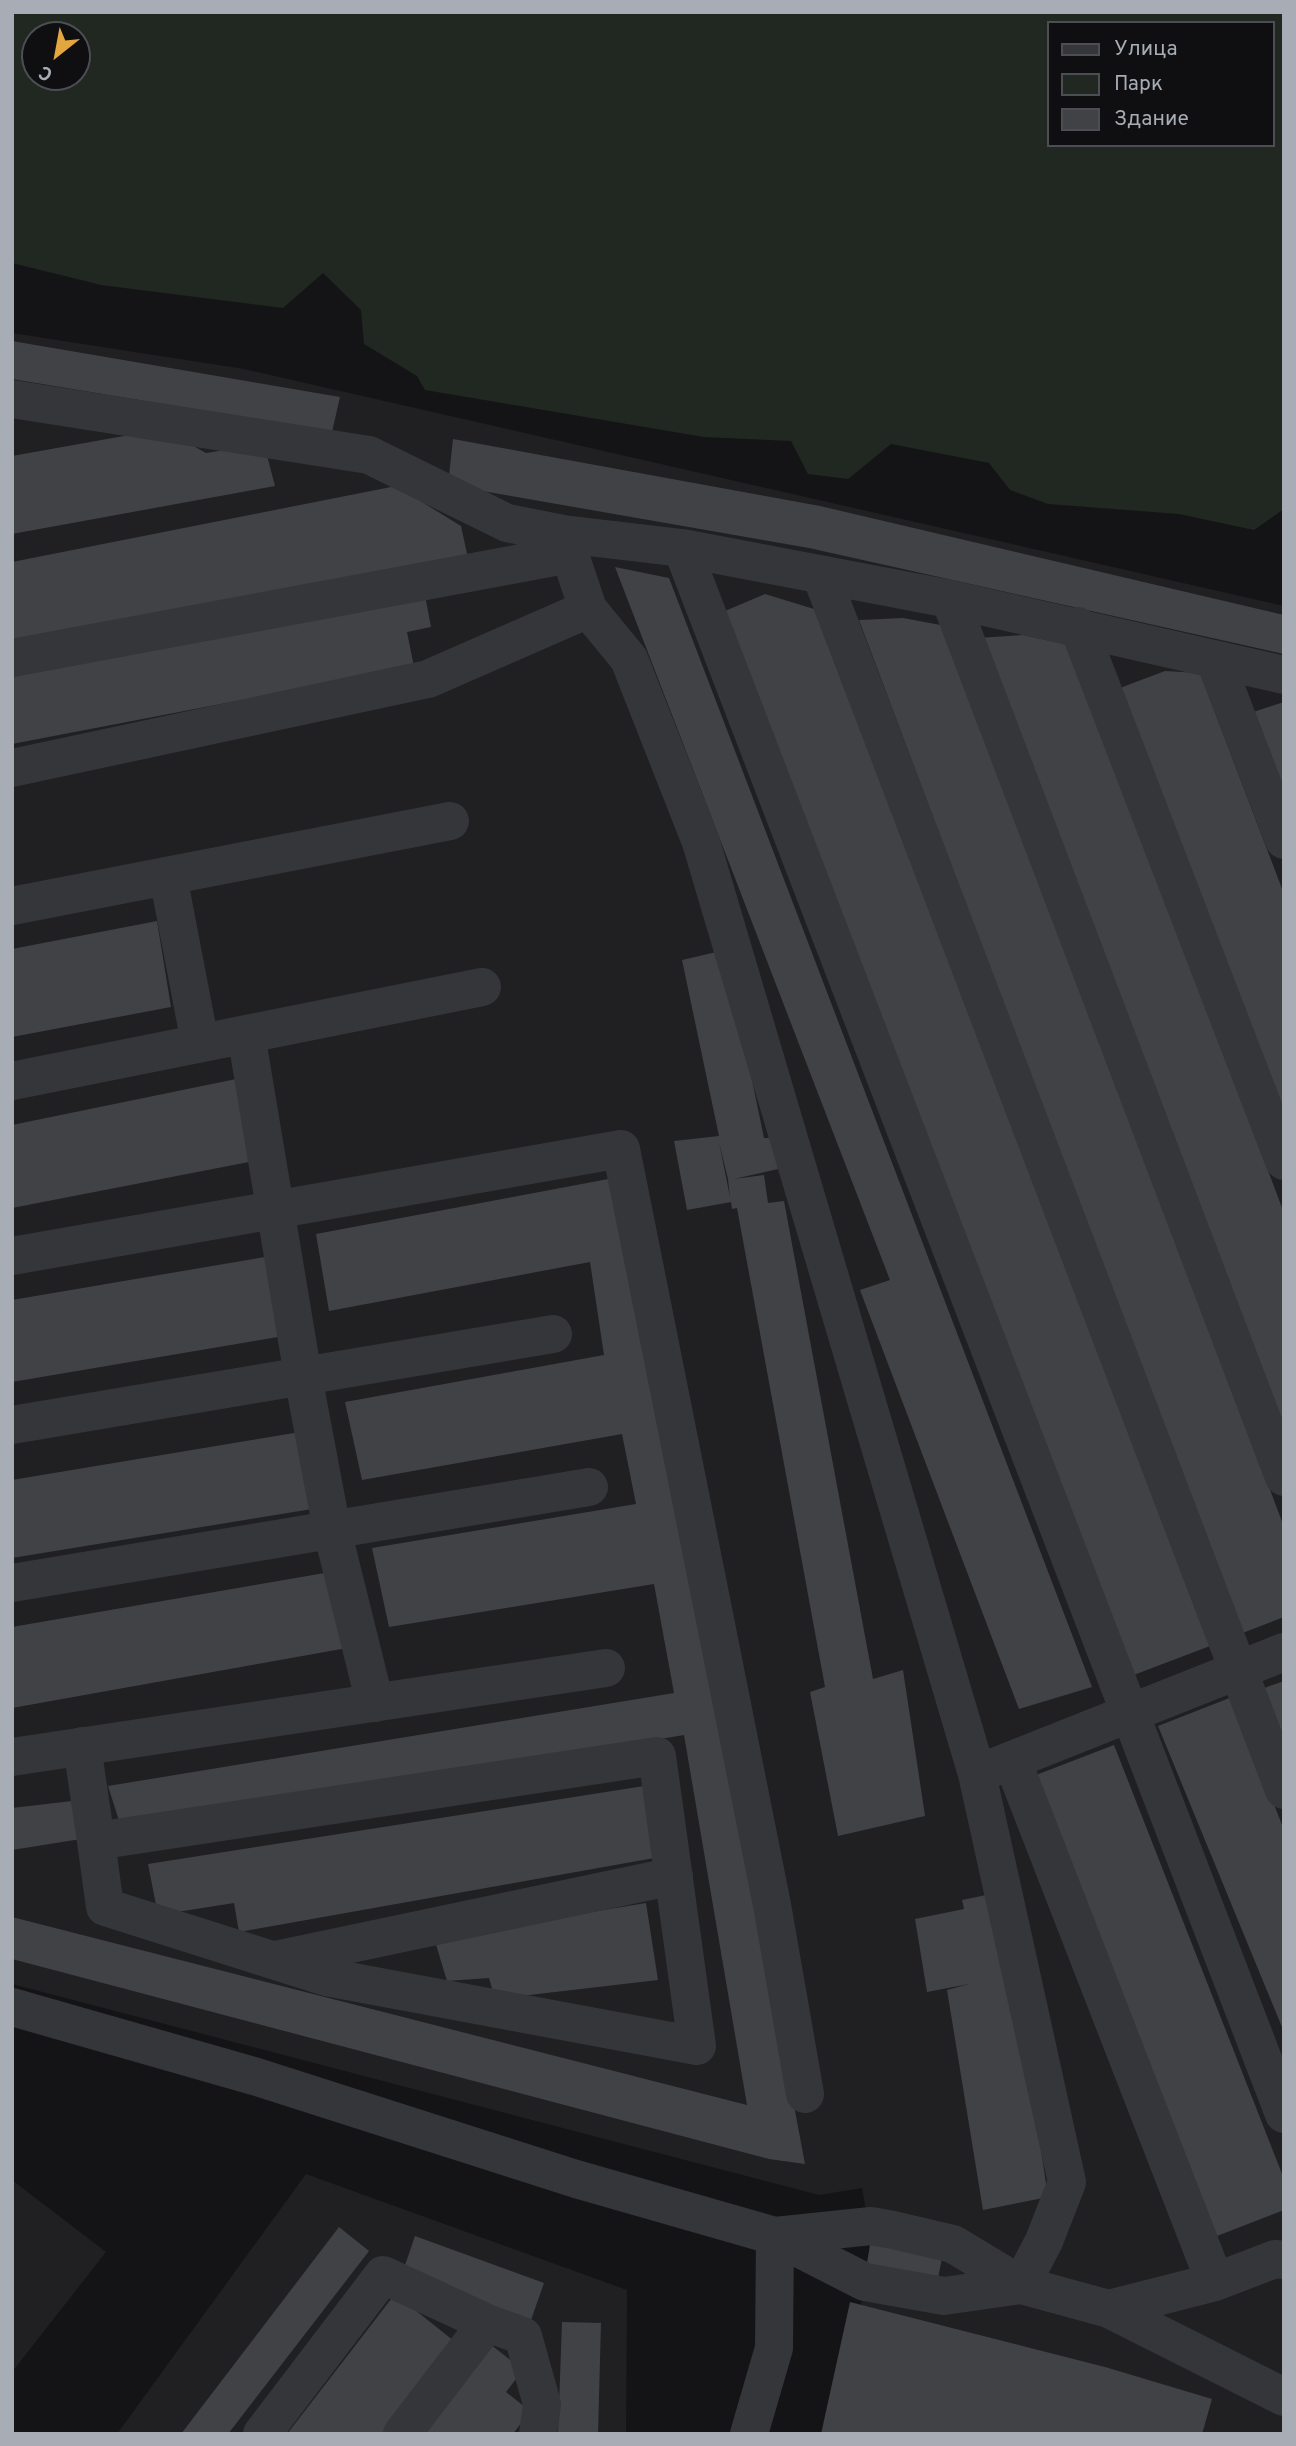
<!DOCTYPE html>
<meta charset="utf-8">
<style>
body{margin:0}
#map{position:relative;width:1296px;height:2446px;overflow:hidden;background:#141416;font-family:Overpass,sans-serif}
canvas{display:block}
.frame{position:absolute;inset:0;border:14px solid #a7acb5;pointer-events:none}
.legend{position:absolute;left:1047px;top:21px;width:228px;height:126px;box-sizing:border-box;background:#0f0f11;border:2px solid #4c4e53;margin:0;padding:9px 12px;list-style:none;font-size:21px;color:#a7acb5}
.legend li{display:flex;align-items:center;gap:14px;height:35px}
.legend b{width:35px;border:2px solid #4c4e53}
.north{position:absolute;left:21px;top:21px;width:70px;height:70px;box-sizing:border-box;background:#0f0f11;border:2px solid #4c4e53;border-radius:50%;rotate:211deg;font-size:19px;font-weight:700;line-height:28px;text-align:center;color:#a7acb5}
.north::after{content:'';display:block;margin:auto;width:24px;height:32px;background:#e4a63e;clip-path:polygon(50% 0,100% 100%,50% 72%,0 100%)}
</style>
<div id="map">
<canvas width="1296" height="2446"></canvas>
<div class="frame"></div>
<ul class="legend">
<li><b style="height:9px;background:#35363a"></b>Улица</li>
<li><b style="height:19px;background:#212821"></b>Парк</li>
<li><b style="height:19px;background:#414246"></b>Здание</li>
</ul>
<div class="north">С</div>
</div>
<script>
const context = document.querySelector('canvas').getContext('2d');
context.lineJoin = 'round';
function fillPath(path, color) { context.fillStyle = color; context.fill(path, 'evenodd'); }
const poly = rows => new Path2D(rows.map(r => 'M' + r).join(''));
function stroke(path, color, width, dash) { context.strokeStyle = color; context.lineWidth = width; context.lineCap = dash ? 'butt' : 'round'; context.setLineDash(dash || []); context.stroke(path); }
const built = poly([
 [12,333,244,369,1284,606,1284,2434,1128,2434,861,2305,871,2239,862,2188,819,2195,12,1984],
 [306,2174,627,2290,626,2434,117,2434],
 [12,2180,106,2252,12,2372]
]);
const green = poly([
 [12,12,1284,12,1284,509,1254,530,1179,514,1048,504,1010,490,989,463,891,444,848,479,808,474,791,441,704,437,425,390,417,376,364,344,361,310,323,273,283,308,101,285,12,263],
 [1049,23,1273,23,1273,145,1049,145],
 [35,35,77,35,77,77,35,77]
]);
const building = poly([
 [12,341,340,397,332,432,12,379],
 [163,429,206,453,264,444,275,486,12,534,12,456],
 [453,439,820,506,1284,615,1284,654,809,548,448,485],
 [396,486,461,526,468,558,12,640,12,562],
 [615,567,669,578,1092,1687,1019,1709,860,1290,890,1280],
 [424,590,431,627,407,632,414,667,12,744,12,669],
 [765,594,814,609,1210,1646,1131,1676,725,611],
 [903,618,946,626,1284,1527,1284,1617,1240,1634,859,620],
 [1023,635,1070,645,1284,1213,1284,1446,978,638],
 [1165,671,1200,673,1284,894,1284,1121,1120,688],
 [1284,702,1284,811,1247,714],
 [157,921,171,1007,12,1037,12,949],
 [725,950,764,1138,771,1138,778,1169,734,1179,764,1175,768,1203,784,1201,873,1679,903,1670,925,1816,838,1836,810,1692,825,1687,737,1208,732,1209,731,1202,687,1210,674,1141,719,1136,682,960],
 [719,1142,728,1179,730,1197],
 [241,1078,254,1161,12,1208,12,1125],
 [619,1177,805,2164,769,2159,12,1959,12,1917,747,2105,684,1735,122,1830,108,1786,674,1693,654,1584,389,1627,372,1548,636,1504,622,1434,362,1480,345,1402,604,1355,590,1262,329,1311,316,1234],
 [271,1256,284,1336,12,1382,12,1300],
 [300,1432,312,1509,12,1558,12,1480],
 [336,1571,347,1648,12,1708,12,1627],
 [1284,1681,1284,1738,1264,1688],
 [1232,1697,1284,1830,1284,2032,1158,1726],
 [1114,1745,1284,2179,1284,2210,1217,2236,1036,1775],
 [644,1786,660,1857,239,1932,234,1903,158,1915,148,1864],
 [72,1801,81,1839,12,1850,12,1808],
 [996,1893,1025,2042,1048,2197,983,2210,947,1990,969,1984,927,1992,915,1919,964,1909,962,1900],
 [646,1903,658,1980,495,1999,489,1978,447,1981,434,1938],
 [339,2227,369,2251,228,2434,181,2434],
 [415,2236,544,2283,531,2320,402,2274],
 [871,2239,943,2253,937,2283,866,2269],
 [395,2294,454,2341,382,2434,287,2434],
 [850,2302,1105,2367,1212,2399,1202,2434,821,2434],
 [562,2322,601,2323,598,2434,558,2434],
 [490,2344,523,2370,506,2392,530,2411,513,2434,421,2434]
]);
const minor = poly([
 [12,399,369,455,507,523,563,534,682,548,950,599,1284,675],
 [563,534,588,609,629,659,701,842,977,1774],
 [682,548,1284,2114],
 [821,575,1284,1790],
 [950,599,1284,1477],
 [1078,626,1284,1161],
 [12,658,570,554],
 [1215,660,1284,840],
 [12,768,428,679,588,609],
 [168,876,200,1043],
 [12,906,450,821],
 [246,1034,303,1376,332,1530,375,1703],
 [12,1081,482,987],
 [12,1256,621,1149,772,1905,805,2094],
 [12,1425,553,1334],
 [12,1583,589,1487],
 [82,1746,96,1841,105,1907,326,1977,697,2046,657,1756,96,1841],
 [12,1757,606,1668],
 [1012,1760,1215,2282],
 [275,1960,674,1876],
 [12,2007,257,2077,576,2179,775,2236,774,2348,749,2434],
 [775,2236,871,2226,893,2230,953,2244,1021,2285,1109,2309,1215,2282,1275,2259,1284,2260],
 [775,2236,865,2282,944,2296,1021,2285],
 [1021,2285,1044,2241,1067,2182,977,1774,1284,1652],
 [1109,2309,1284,2397],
 [262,2434,383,2275,487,2323,523,2336,542,2404,538,2434],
 [402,2434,487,2323]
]);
fillPath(built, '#202023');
fillPath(green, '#212821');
fillPath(building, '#414246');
stroke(minor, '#35363a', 38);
</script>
